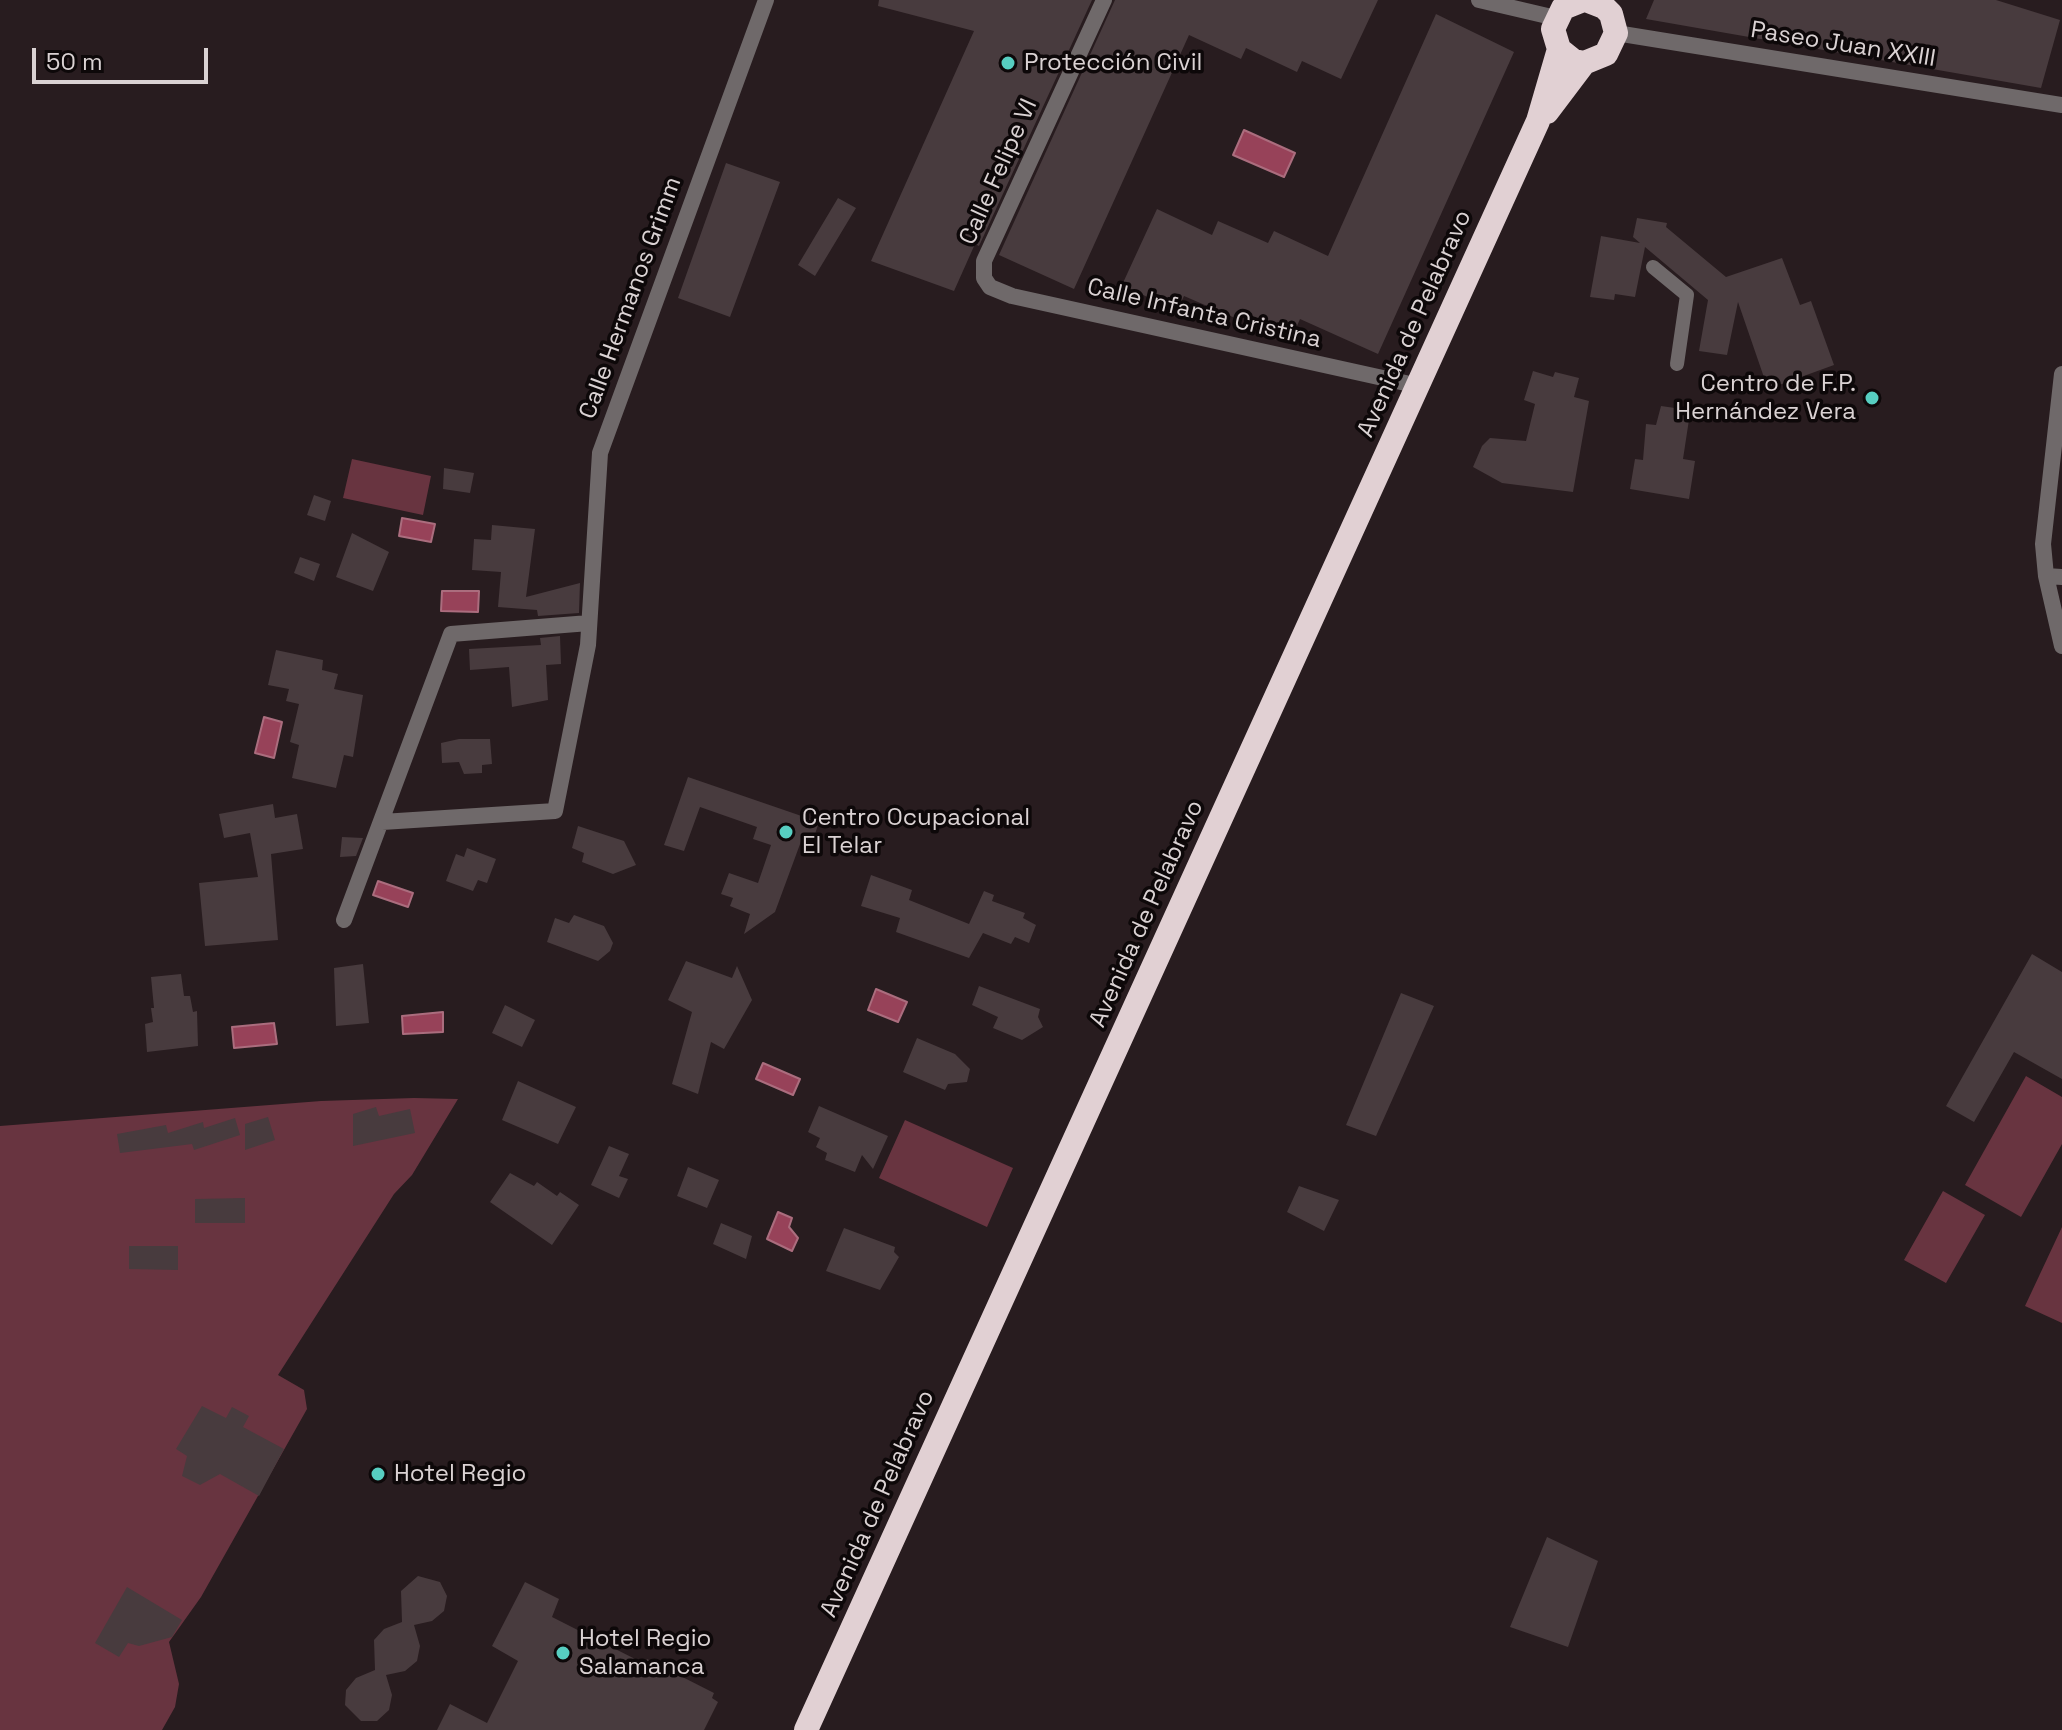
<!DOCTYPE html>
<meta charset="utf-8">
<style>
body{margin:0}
#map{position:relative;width:2062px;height:1730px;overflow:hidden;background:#281c1f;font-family:"Space Grotesk",sans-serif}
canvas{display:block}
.scale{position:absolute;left:32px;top:48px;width:176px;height:36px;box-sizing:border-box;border:4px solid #dad2d3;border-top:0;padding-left:10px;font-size:24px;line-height:28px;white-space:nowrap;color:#dad2d3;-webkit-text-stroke:6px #0d0809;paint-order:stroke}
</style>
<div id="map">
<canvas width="2062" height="1730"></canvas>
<div class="scale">50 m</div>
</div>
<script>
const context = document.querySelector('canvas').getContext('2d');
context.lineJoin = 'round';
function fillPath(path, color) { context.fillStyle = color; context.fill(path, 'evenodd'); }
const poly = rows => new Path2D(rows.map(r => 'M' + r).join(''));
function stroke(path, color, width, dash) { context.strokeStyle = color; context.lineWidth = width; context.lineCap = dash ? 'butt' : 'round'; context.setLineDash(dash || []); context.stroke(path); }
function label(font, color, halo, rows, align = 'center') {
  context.font = font + ' "Space Grotesk",sans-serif'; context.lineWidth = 7; context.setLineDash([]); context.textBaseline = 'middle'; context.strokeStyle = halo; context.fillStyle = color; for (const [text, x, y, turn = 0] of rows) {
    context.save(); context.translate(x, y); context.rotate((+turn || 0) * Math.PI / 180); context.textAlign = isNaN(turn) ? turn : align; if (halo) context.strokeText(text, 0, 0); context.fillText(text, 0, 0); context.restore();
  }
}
const green = poly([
 [352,459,431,476,423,515,343,498],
 [2026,1076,2062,1097,2062,1144,2021,1217,1965,1185],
 [414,1098,458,1099,412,1175,394,1194,278,1375,304,1390,307,1409,201,1597,169,1642,179,1684,175,1707,162,1730,0,1730,0,1126,321,1101],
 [905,1120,1013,1168,987,1227,879,1178],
 [1943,1191,1985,1215,1946,1283,1904,1260],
 [2062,1227,2062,1323,2025,1306]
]);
const water = poly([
 [1244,130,1295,153,1284,177,1233,155,1244,130],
 [402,518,435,524,431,542,399,536,402,518],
 [442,591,479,591,478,612,441,611,442,591],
 [264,717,282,722,274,758,255,753,264,717],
 [378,881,413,893,408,907,373,895,378,881],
 [876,989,907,1002,898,1022,868,1010,876,989],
 [443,1012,443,1032,403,1034,402,1016,443,1012],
 [274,1023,277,1044,234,1048,232,1027,274,1023],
 [763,1063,800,1079,793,1095,756,1079,763,1063],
 [778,1212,792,1218,789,1227,798,1238,792,1251,767,1239,778,1212]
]);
const building = poly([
 [879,0,1092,0,979,246,975,244,954,291,871,261,974,31,878,6],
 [1115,0,1378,0,1341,79,1302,61,1297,72,1246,48,1241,59,1189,35,1074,289,999,255],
 [1654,0,1996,0,2060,20,2041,88,1646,19],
 [1436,14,1514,52,1378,354,1300,319,1293,335,1239,310,1235,318,1184,296,1177,311,1122,285,1157,209,1212,235,1218,221,1268,243,1274,231,1328,256],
 [726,163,780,182,730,317,678,298],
 [838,198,856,208,815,276,798,265],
 [1637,218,1667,223,1666,227,1726,277,1782,258,1800,305,1811,301,1834,365,1768,389,1738,302,1727,355,1699,351,1708,300,1645,247,1635,297,1615,294,1614,300,1590,297,1601,236,1640,243,1633,237],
 [1533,371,1553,377,1555,372,1579,378,1574,397,1589,401,1573,492,1502,483,1473,467,1482,446,1490,438,1526,441,1535,404,1524,400],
 [1661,406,1689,410,1690,413,1683,459,1695,461,1689,499,1630,489,1635,459,1643,460,1646,424,1656,425],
 [444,468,474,473,470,493,443,489],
 [314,495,331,501,325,521,307,515],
 [492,525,535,529,526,597,580,583,579,613,538,616,537,610,498,607,501,572,472,570,474,539,491,540],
 [352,533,389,552,373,591,336,577],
 [300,557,320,564,314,581,294,573],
 [560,636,561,664,546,665,548,700,512,707,509,667,470,670,469,649,541,645,540,638],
 [276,650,323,660,322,670,338,674,334,689,363,695,353,757,344,755,336,788,292,778,299,745,290,742,299,704,286,701,289,689,268,685],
 [459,739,490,739,492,764,482,765,482,773,464,774,459,762,442,763,441,743],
 [688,777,819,822,813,840,803,836,775,912,744,934,750,914,730,906,733,898,721,894,729,873,758,883,771,845,753,839,757,827,700,807,684,851,664,845],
 [273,804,275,818,297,814,303,849,271,854,278,940,205,946,199,883,258,877,250,833,224,838,219,814],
 [578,826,624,841,636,865,613,874,582,862,584,853,572,848],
 [342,837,363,838,356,856,340,857],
 [467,848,496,859,487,883,478,880,473,891,446,881,456,854,464,857],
 [871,875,912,890,909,900,969,924,984,891,994,895,992,901,1025,913,1023,918,1036,925,1029,943,1015,937,1011,944,983,933,969,958,896,932,900,918,861,906],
 [574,915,604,926,613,943,610,951,598,961,547,942,555,918,569,923],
 [2032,954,2062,972,2062,1079,2014,1052,1974,1122,1946,1106],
 [686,961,732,978,737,966,752,1000,724,1049,711,1042,698,1094,672,1084,692,1012,668,1000],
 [363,964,369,1023,336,1026,334,968],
 [181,974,184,996,190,996,193,1012,197,1011,198,1046,147,1052,145,1024,153,1022,151,1008,154,1008,151,977],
 [979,986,1040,1009,1038,1017,1043,1027,1022,1040,993,1028,998,1017,972,1005],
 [1401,993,1434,1006,1376,1136,1346,1125],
 [505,1005,535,1020,522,1047,492,1033],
 [917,1038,955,1054,970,1069,967,1082,948,1084,945,1090,903,1072],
 [518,1081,576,1107,558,1144,502,1120],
 [819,1106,888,1136,873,1169,862,1155,855,1172,825,1160,827,1153,816,1147,820,1138,808,1132],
 [376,1107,379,1116,410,1109,415,1133,353,1146,353,1114],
 [268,1117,275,1140,245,1150,245,1124],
 [235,1118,240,1135,194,1150,192,1144,120,1153,117,1134,166,1125,168,1133,203,1122,204,1128],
 [609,1146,629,1154,619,1176,628,1179,619,1198,591,1185],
 [688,1167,719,1180,707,1208,677,1196],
 [510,1173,534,1186,537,1182,557,1196,560,1192,579,1205,552,1245,490,1202],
 [1299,1186,1339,1200,1324,1231,1287,1212],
 [245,1198,245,1223,195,1223,195,1199],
 [721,1223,752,1236,746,1259,713,1244],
 [844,1228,895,1247,894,1252,899,1257,880,1290,826,1271],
 [129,1246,178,1246,178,1270,129,1269],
 [202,1406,226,1418,232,1407,249,1416,243,1427,284,1449,259,1496,220,1474,200,1485,182,1476,187,1456,176,1449],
 [1547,1537,1598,1561,1568,1647,1510,1627],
 [418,1576,440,1582,447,1596,444,1611,432,1621,414,1625,420,1646,417,1661,405,1671,386,1675,392,1695,389,1710,377,1721,361,1721,345,1705,346,1690,356,1678,375,1670,374,1640,384,1629,402,1622,401,1591],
 [525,1582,559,1599,552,1617,645,1664,647,1659,714,1693,712,1698,718,1702,704,1730,437,1730,450,1704,487,1723,518,1661,492,1646],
 [127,1587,182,1620,172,1637,139,1646,128,1643,119,1657,95,1643]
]);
const lane = poly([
 [1653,267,1687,295,1677,364]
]);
const street = poly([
 [1104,0,984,261,984,278,990,287,1012,296,1419,386],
 [1479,0,1556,18],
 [1616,33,2062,105],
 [2062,374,2043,544,2046,576,2062,646],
 [2046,576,2062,577],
 [382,822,555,811,588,645,600,453,766,0],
 [344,920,451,634,589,623]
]);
const highway = poly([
 [1583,0,1563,8,1553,29,1559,49,1574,61,1584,63,1606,54,1616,33,1611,14,1604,7,1586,0],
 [1547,112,1584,63],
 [806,1730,1538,121,1559,49]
]);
const markers = [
 [1008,63,8,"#57cec1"],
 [1872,398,8,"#57cec1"],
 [786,832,8,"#57cec1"],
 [378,1474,8,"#57cec1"],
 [563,1653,8,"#57cec1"]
];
const streetNames = [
 ["Paseo Juan XXIII",1843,45,9],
 ["Calle Felipe VI",999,172,-66],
 ["Calle Hermanos Grimm",631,298,-70],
 ["Calle Infanta Cristina",1204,314,13],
 ["Avenida de Pelabravo",1415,324,-66],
 ["Avenida de Pelabravo",1147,914,-66],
 ["Avenida de Pelabravo",878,1504,-66]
];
const poiNames = [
 ["Protección Civil",1024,63],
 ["Centro de F.P.",1856,384,"right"],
 ["Hernández Vera",1856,412,"right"],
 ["Centro Ocupacional",802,818],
 ["El Telar",802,846],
 ["Hotel Regio",394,1474],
 ["Hotel Regio",579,1639],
 ["Salamanca",579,1667]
];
fillPath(green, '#683440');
fillPath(water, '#974259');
stroke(water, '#ab6d7e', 2);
fillPath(building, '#483b3e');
stroke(lane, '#6f696a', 14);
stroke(street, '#6f696a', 16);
stroke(highway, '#e1d0d3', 24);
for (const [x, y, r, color] of markers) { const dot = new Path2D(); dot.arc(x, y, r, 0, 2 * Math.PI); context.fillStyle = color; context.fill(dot); stroke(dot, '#0d0809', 3); }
label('24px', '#dad2d3', '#0d0809', streetNames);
label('24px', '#dad2d3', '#0d0809', poiNames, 'left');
</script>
